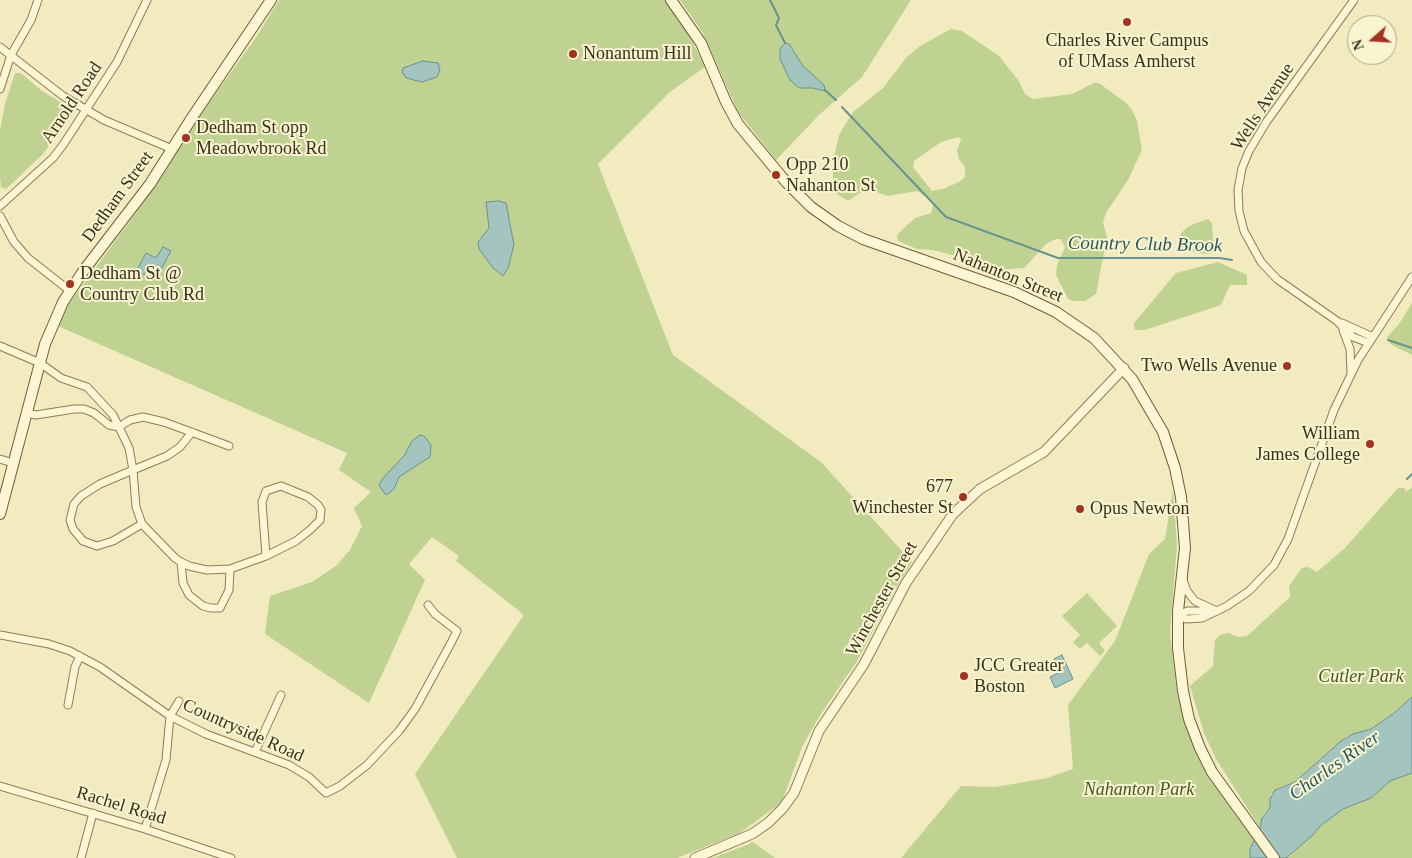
<!DOCTYPE html>
<style>
body{margin:0}
#map{position:relative;width:1412px;height:858px;overflow:hidden;background:#f2ebc0;font-family:"Times New Roman",serif}
canvas{display:block}
.north{position:absolute;left:1347px;top:15px;width:50px;height:50px;box-sizing:border-box;background:#f9f4d0;border:1px solid #ada688;border-radius:50%;rotate:251deg;font-size:14px;font-weight:700;line-height:20px;text-align:center;color:#3b301c}
.north::after{content:'';display:block;margin:auto;width:18px;height:22px;background:#a3331f;clip-path:polygon(50% 0,100% 100%,50% 72%,0 100%)}
</style>
<div id="map">
<canvas width="1412" height="858"></canvas>
<div class="north">N</div>
</div>
<script>
const context = document.querySelector('canvas').getContext('2d');
context.lineJoin = 'round';
function fillPath(path, color) { context.fillStyle = color; context.fill(path, 'evenodd'); }
const poly = rows => new Path2D(rows.map(r => 'M' + r).join(''));
function stroke(path, color, width, dash) { context.strokeStyle = color; context.lineWidth = width; context.lineCap = dash ? 'butt' : 'round'; context.setLineDash(dash || []); context.stroke(path); }
function label(font, color, halo, rows, align = 'center') {
  context.font = font + ' "Times New Roman",serif'; context.lineWidth = 4; context.setLineDash([]); context.textBaseline = 'middle'; context.strokeStyle = halo; context.fillStyle = color; for (const [text, x, y, turn = 0] of rows) {
    context.save(); context.translate(x, y); context.rotate((+turn || 0) * Math.PI / 180); context.textAlign = isNaN(turn) ? turn : align; if (halo) context.strokeText(text, 0, 0); context.fillText(text, 0, 0); context.restore();
  }
}
const green = poly([
 [279,0,665,0,689,35,705,67,670,92,598,164,673,355,821,462,912,562,894,591,857,661,819,717,802,747,782,802,740,833,677,858,457,858,415,774,524,615,456,561,459,556,432,537,409,564,425,580,369,703,265,634,270,596,312,582,336,566,350,550,362,526,354,508,371,492,339,470,347,453,58,326,68,305,147,198,197,119,255,39],
 [680,0,911,0,862,77,819,115,776,160,738,112,703,33],
 [951,29,962,31,999,56,1019,81,1025,94,1033,99,1072,94,1094,83,1099,83,1125,102,1132,110,1137,121,1142,150,1128,180,1106,213,1103,222,1107,237,1096,294,1085,301,1073,301,1068,299,1056,275,1057,265,1065,247,1061,239,1056,239,1046,244,1024,268,1000,270,972,260,933,250,917,249,898,241,897,235,915,218,931,213,934,202,917,191,887,196,871,190,861,192,848,201,837,194,833,187,833,161,839,135,853,112,883,88,906,58,920,46],
 [959,137,961,140,957,150,959,159,965,167,965,177,959,182,943,189,932,191,913,167,914,161,941,142],
 [15,73,21,73,42,91,72,109,74,113,42,155,6,189,1,187,0,177,0,131,5,104],
 [1208,219,1212,223,1213,238,1218,244,1218,251,1209,254,1197,253,1182,247,1180,240,1181,233,1189,226],
 [1218,262,1247,275,1247,285,1230,285,1221,305,1145,330,1135,330,1134,323,1176,273],
 [1412,303,1412,355,1390,344,1387,337,1399,324],
 [1412,487,1412,697,1393,714,1371,729,1346,737,1295,782,1278,788,1271,795,1270,808,1263,815,1260,828,1216,759,1204,733,1190,686,1213,666,1215,640,1220,635,1228,633,1238,637,1247,636,1290,597,1289,586,1302,568,1308,567,1317,572,1345,548,1398,488,1404,488,1406,492],
 [1173,490,1177,545,1170,631,1177,693,1189,733,1210,778,1254,840,1250,849,1250,858,901,858,961,786,995,787,1047,778,1073,769,1068,705,1115,641,1149,554,1165,539],
 [1087,593,1117,626,1099,643,1105,651,1100,656,1087,643,1080,649,1073,642,1080,635,1062,616],
 [1412,773,1412,858,1286,858,1312,836,1320,826,1343,809,1371,798,1390,781],
 [753,842,775,858,713,858,749,844]
]);
const water = poly([
 [785,43,789,44,803,66,824,85,825,91,813,88,799,88,790,80,780,59,780,49,785,43],
 [423,61,438,63,440,70,437,77,422,82,406,78,402,72,403,68,423,61],
 [499,201,506,203,514,245,508,268,503,276,493,268,479,249,478,242,489,228,486,202,499,201],
 [163,247,171,251,159,273,149,267,144,275,137,270,146,253,156,258,163,247],
 [420,435,424,436,431,445,430,457,399,477,394,489,388,494,385,494,379,485,383,478,404,456,412,441,420,435],
 [1062,655,1073,679,1055,688,1050,677,1060,672,1054,659,1062,655],
 [1412,697,1412,773,1390,781,1371,798,1343,809,1320,826,1312,836,1286,858,1250,858,1250,849,1260,828,1262,818,1270,808,1270,799,1275,790,1295,782,1341,741,1353,734,1371,729,1393,714,1412,697]
]);
const stream = poly([
 [770,0,779,18,776,25,785,43],
 [825,90,836,100],
 [842,107,946,217,1058,258,1220,258,1232,260],
 [1388,340,1412,348],
 [1407,479,1412,474]
]);
const minor = poly([
 [1354,0,1267,121,1249,151,1242,168,1238,190,1239,211,1244,231,1261,262,1277,279,1337,321,1353,337,1369,343],
 [0,47,63,96,104,120,172,149],
 [0,89,11,55,31,20,38,0],
 [0,206,53,158,63,145,117,62,147,0],
 [0,216,14,242,28,258,70,291],
 [1342,323,1373,337],
 [1343,330,1350,349,1351,373],
 [0,346,40,363,61,378,87,387,113,415,119,427],
 [27,413,36,415,74,409,84,409,94,413,109,425,119,427],
 [0,459,13,463],
 [142,524,113,541,97,546,83,541,73,529,70,520,74,504,81,496,100,484,133,470,129,448,119,427,130,420,143,417,164,422,229,446],
 [181,562,189,566,207,570,230,569,229,590,220,608,211,608,203,606,189,595,183,583,181,562,175,558,142,524,136,507,133,470,167,456,180,447,192,432],
 [230,569,266,556,262,502,266,491,281,486,308,497,318,505,321,510,320,520,310,530,296,541,266,556],
 [1183,580,1187,591,1195,601,1217,611],
 [1178,616,1186,619,1202,618,1227,606,1249,591,1274,565,1288,539,1334,410,1358,360,1412,277],
 [1178,616,1187,611,1209,611],
 [0,635,49,644,70,651,100,667,170,716,206,734,289,765,309,777,326,793,340,786,367,765,399,731,415,709,451,643,457,631,435,614,428,605],
 [68,705,75,667,80,656],
 [255,752,281,695],
 [0,786,145,829,231,858],
 [145,829,166,760,170,716,179,701],
 [81,858,93,813]
]);
const tertiary = poly([
 [695,858,752,834,768,823,783,808,794,793,819,731,864,664,906,583,953,514,980,489,1044,452,1124,368]
]);
const secondary = poly([
 [671,0,701,43,726,102,738,124,786,182,811,207,838,226,863,239,1014,292,1056,312,1094,338,1132,379,1163,432,1175,468,1181,497,1185,548,1178,611,1178,648,1183,691,1189,719,1200,748,1212,772,1274,858],
 [0,514,45,344,63,302,84,270,150,184,193,116,271,0]
]);
const markers = [
 [1127,22,5,"#a3331f"],
 [573,54,5,"#a3331f"],
 [186,138,5,"#a3331f"],
 [776,175,5,"#a3331f"],
 [70,284,5,"#a3331f"],
 [1287,366,5,"#a3331f"],
 [1370,444,5,"#a3331f"],
 [963,497,5,"#a3331f"],
 [1080,509,5,"#a3331f"],
 [964,676,5,"#a3331f"]
];
const poiNames = [
 ["Charles River Campus",1127,41,"center"],
 ["of UMass Amherst",1127,62,"center"],
 ["Nonantum Hill",583,54],
 ["Dedham St opp",196,128],
 ["Meadowbrook Rd",196,149],
 ["Opp 210",786,165],
 ["Nahanton St",786,186],
 ["Dedham St @",80,274],
 ["Country Club Rd",80,295],
 ["Two Wells Avenue",1277,366,"right"],
 ["William",1360,434,"right"],
 ["James College",1360,455,"right"],
 ["677",953,487,"right"],
 ["Winchester St",953,508,"right"],
 ["Opus Newton",1090,509],
 ["JCC Greater",974,666],
 ["Boston",974,687]
];
const streetNames = [
 ["Arnold Road",72,103,-56],
 ["Wells Avenue",1263,107,-57],
 ["Dedham Street",118,197,-54],
 ["Nahanton Street",1008,276,22],
 ["Winchester Street",882,599,-61],
 ["Countryside Road",243,731,24],
 ["Rachel Road",121,806,17]
];
const parkNames = [
 ["Cutler Park",1361,677],
 ["Nahanton Park",1139,790]
];
const waterNames = [
 ["Country Club Brook",1145,245,1],
 ["Charles River",1335,766,-35]
];
fillPath(green, '#c0d292');
fillPath(water, '#a3c4bf');
stroke(water, '#69938f', 1);
stroke(stream, '#69938f', 2);
stroke(minor, '#8d7c56', 9);
stroke(tertiary, '#8d7c56', 11);
stroke(secondary, '#6f5d39', 12);
stroke(minor, '#fcf6d4', 7);
stroke(tertiary, '#fcf6d4', 9);
stroke(secondary, '#fcf6d4', 10);
for (const [x, y, r, color] of markers) { const dot = new Path2D(); dot.arc(x, y, r, 0, 2 * Math.PI); context.fillStyle = color; context.fill(dot); stroke(dot, '#f9f4d0', 2); }
label('18px', '#3b301c', '#f9f4d0', poiNames, 'left');
label('18px', '#3b301c', '#f9f4d0', streetNames);
label('italic 18px', '#425a20', '#f9f4d0', parkNames);
label('italic 19px', '#29585d', '#f9f4d0', waterNames);
</script>
